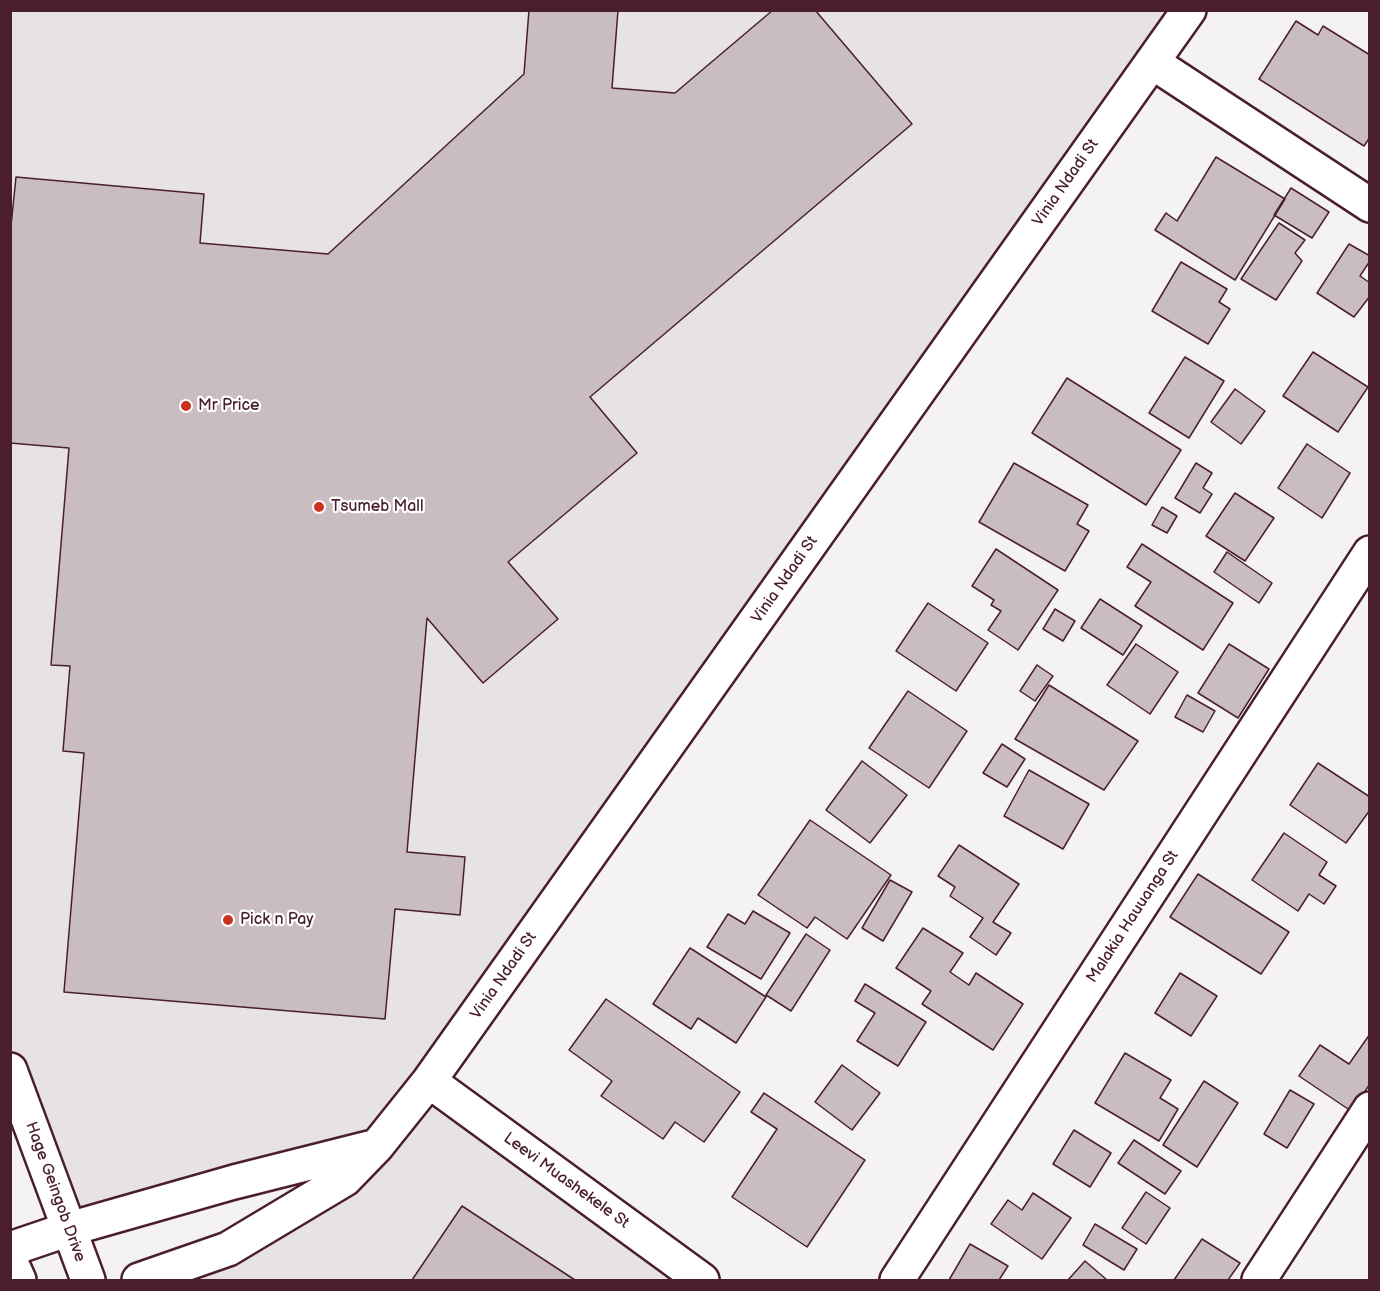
<!DOCTYPE html>
<style>
body{margin:0}
#map{position:relative;width:1380px;height:1291px;overflow:hidden;background:#f4f2f2;font-family:"Balsamiq Sans",sans-serif}
canvas{display:block}
.frame{position:absolute;inset:0;border:12px solid #4a1f2b;pointer-events:none}
</style>
<div id="map">
<canvas width="1380" height="1291"></canvas>
<div class="frame"></div>
</div>
<script>
const context = document.querySelector('canvas').getContext('2d');
context.lineJoin = 'round';
function fillPath(path, color) { context.fillStyle = color; context.fill(path, 'evenodd'); }
const poly = rows => new Path2D(rows.map(r => 'M' + r).join(''));
function stroke(path, color, width, dash) { context.strokeStyle = color; context.lineWidth = width; context.lineCap = dash ? 'butt' : 'round'; context.setLineDash(dash || []); context.stroke(path); }
function label(font, color, halo, rows, align = 'center') {
  context.font = font + ' "Balsamiq Sans",sans-serif'; context.lineWidth = 4.5; context.setLineDash([]); context.textBaseline = 'middle'; context.strokeStyle = halo; context.fillStyle = color; for (const [text, x, y, turn = 0] of rows) {
    context.save(); context.translate(x, y); context.rotate((+turn || 0) * Math.PI / 180); context.textAlign = isNaN(turn) ? turn : align; if (halo) context.strokeText(text, 0, 0); context.fillText(text, 0, 0); context.restore();
  }
}
const built = poly([
 [11,11,1189,11,430,1081,702,1280,139,1280,375,1147,69,1229,11,1070]
]);
const building = poly([
 [529,10,618,10,612,88,675,93,773,10,815,10,912,124,590,397,637,453,508,562,558,619,483,683,427,618,407,852,465,857,460,915,395,909,385,1019,64,992,84,753,63,751,70,666,51,665,69,448,10,443,10,236,16,177,204,194,200,243,328,254,524,74,529,10],
 [1296,21,1318,35,1323,26,1370,55,1370,137,1364,146,1259,79,1296,21],
 [1216,157,1285,199,1235,280,1155,230,1166,213,1177,221,1216,157],
 [1291,188,1329,212,1312,238,1274,215,1291,188],
 [1279,223,1305,240,1295,253,1302,261,1276,300,1241,279,1279,223],
 [1349,244,1370,256,1370,261,1360,276,1370,283,1370,296,1354,317,1317,293,1349,244],
 [1181,262,1227,289,1219,302,1230,309,1208,344,1152,311,1181,262],
 [1313,352,1368,387,1338,432,1283,396,1313,352],
 [1185,357,1224,381,1189,438,1149,413,1185,357],
 [1067,378,1181,450,1146,505,1032,433,1067,378],
 [1235,389,1265,411,1241,444,1211,422,1235,389],
 [1307,444,1350,473,1322,518,1278,488,1307,444],
 [1014,463,1088,505,1077,524,1089,531,1065,571,979,522,1014,463],
 [1196,463,1212,473,1203,488,1212,494,1200,513,1175,498,1196,463],
 [1235,493,1274,518,1245,561,1206,536,1235,493],
 [1162,507,1177,516,1167,533,1152,525,1162,507],
 [1142,544,1233,603,1203,650,1135,606,1151,582,1127,567,1142,544],
 [996,549,1058,590,1018,650,988,630,1001,611,991,605,994,600,972,586,996,549],
 [1227,552,1272,583,1259,603,1214,572,1227,552],
 [1100,599,1142,626,1123,655,1081,628,1100,599],
 [928,603,988,643,956,691,896,651,928,603],
 [1055,609,1075,621,1063,641,1043,629,1055,609],
 [1136,644,1178,672,1150,714,1107,685,1136,644],
 [1229,644,1269,669,1238,718,1198,693,1229,644],
 [1037,665,1053,676,1035,701,1020,691,1037,665],
 [1049,685,1138,741,1104,790,1015,739,1049,685],
 [908,691,967,731,929,788,869,748,908,691],
 [1187,695,1215,711,1203,732,1175,717,1187,695],
 [1002,744,1025,759,1007,787,983,773,1002,744],
 [862,761,907,795,870,843,826,810,862,761],
 [1318,763,1370,797,1370,810,1346,843,1290,805,1318,763],
 [1029,770,1089,804,1063,849,1004,816,1029,770],
 [810,820,891,875,847,939,815,917,807,928,758,895,810,820],
 [1284,833,1327,862,1319,875,1336,886,1324,904,1309,894,1298,911,1252,880,1284,833],
 [959,845,1019,884,993,922,1011,933,996,955,970,937,983,918,950,896,955,887,938,876,959,845],
 [1198,874,1289,932,1261,974,1170,917,1198,874],
 [890,880,912,892,883,941,862,928,890,880],
 [753,911,790,933,761,979,707,947,728,914,745,924,753,911],
 [923,928,963,953,950,972,969,985,976,973,1023,1004,993,1050,922,1004,931,991,896,968,923,928],
 [806,934,830,950,791,1011,766,995,806,934],
 [690,948,766,997,736,1043,698,1018,691,1029,653,1004,690,948],
 [1180,973,1217,996,1191,1036,1155,1013,1180,973],
 [865,984,926,1022,898,1066,857,1041,875,1013,855,1001,865,984],
 [606,999,740,1092,704,1142,675,1122,663,1139,601,1096,612,1081,569,1050,606,999],
 [1370,1034,1370,1084,1351,1111,1299,1076,1320,1045,1349,1064,1370,1034],
 [1125,1053,1171,1080,1160,1098,1178,1109,1159,1141,1095,1103,1125,1053],
 [842,1065,880,1093,852,1130,815,1102,842,1065],
 [1204,1081,1238,1103,1197,1167,1163,1145,1204,1081],
 [1290,1090,1314,1104,1287,1148,1264,1134,1290,1090],
 [764,1093,865,1160,807,1247,732,1197,777,1129,751,1112,764,1093],
 [1074,1130,1111,1153,1090,1187,1053,1164,1074,1130],
 [1134,1140,1181,1171,1165,1194,1118,1163,1134,1140],
 [1146,1192,1170,1208,1146,1244,1122,1228,1146,1192],
 [1033,1193,1071,1218,1042,1259,991,1224,1008,1200,1022,1210,1033,1193],
 [462,1206,575,1280,412,1280,462,1206],
 [1095,1224,1137,1249,1124,1270,1083,1245,1095,1224],
 [1202,1239,1240,1263,1228,1280,1174,1280,1202,1239],
 [970,1244,1008,1266,999,1280,949,1280,970,1244],
 [1085,1261,1107,1280,1068,1280,1085,1261]
]);
const minor = poly([
 [1152,62,1370,205],
 [429,1081,702,1280],
 [10,1249,69,1229,234,1182,377,1146],
 [139,1280,228,1249,345,1179,377,1146,429,1081,1189,10],
 [897,1280,1370,553],
 [1259,1280,1370,1109]
]);
const trunk = poly([
 [10,1070,88,1280],
 [10,1260,19,1280]
]);
const markers = [
 [186,406,6,"#c8321e"],
 [319,507,6,"#c8321e"],
 [228,920,6,"#c8321e"]
];
const streetNames = [
 ["Vinia Ndadi St",1066,183,-55],
 ["Vinia Ndadi St",785,580,-55],
 ["Malakia Hauuanga St",1133,917,-57],
 ["Vinia Ndadi St",504,976,-55],
 ["Leevi Muashekele St",566,1181,36],
 ["Hage Geingob Drive",55,1192,70]
];
const poiNames = [
 ["Mr Price",198,406],
 ["Tsumeb Mall",331,507],
 ["Pick n Pay",240,920]
];
fillPath(built, '#e7e2e3');
fillPath(building, '#cabdc1');
stroke(building, '#4a1f2b', 1.5);
stroke(minor, '#4a1f2b', 38);
stroke(trunk, '#4a1f2b', 38);
stroke(minor, '#fff', 33);
stroke(trunk, '#fff', 33);
for (const [x, y, r, color] of markers) { const dot = new Path2D(); dot.arc(x, y, r, 0, 2 * Math.PI); context.fillStyle = color; context.fill(dot); stroke(dot, '#fff', 2); }
label('16px', '#4a1f2b', '#fff', streetNames);
label('16px', '#4a1f2b', '#fff', poiNames, 'left');
</script>
